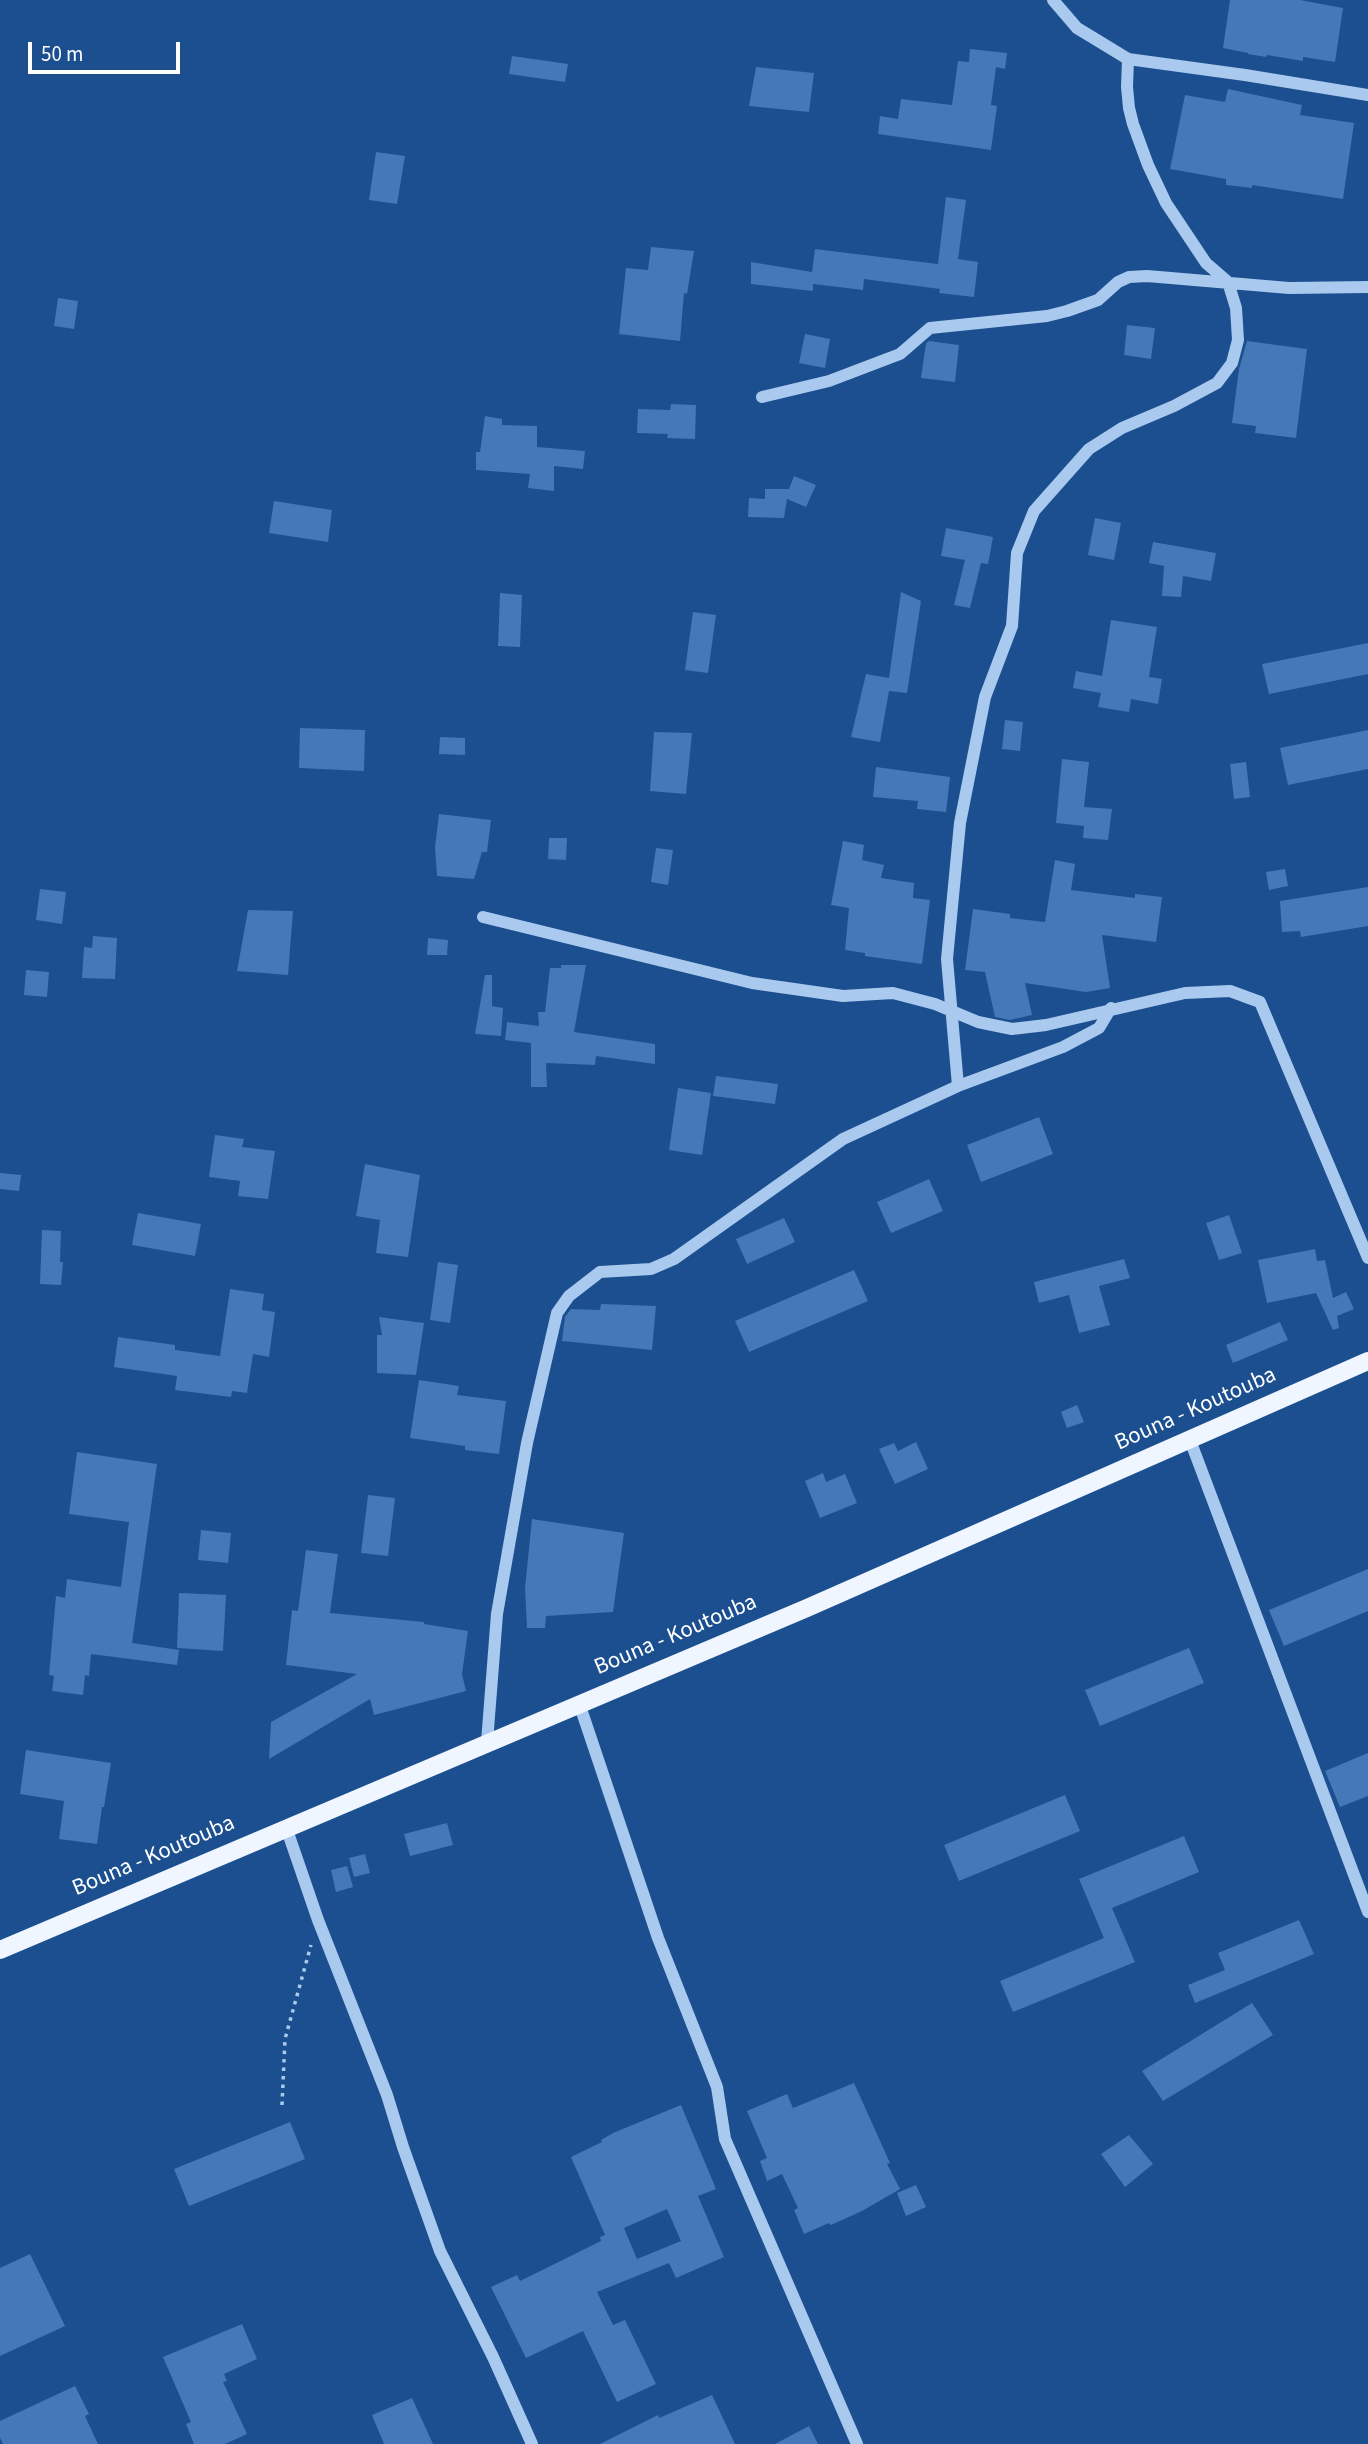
<!DOCTYPE html>
<style>
body{margin:0}
#map{position:relative;width:1368px;height:2444px;overflow:hidden;background:#1b4f8f;font-family:"Source Sans 3",sans-serif}
canvas{display:block}
.scale{position:absolute;left:28px;top:42px;width:152px;height:32px;box-sizing:border-box;border:4px solid #fff;border-top:0;padding-left:9px;font-size:21px;line-height:24px;white-space:nowrap;color:#fff;-webkit-text-stroke:5px #1b4f8f;paint-order:stroke}
</style>
<div id="map">
<canvas width="1368" height="2444"></canvas>
<div class="scale">50 m</div>
</div>
<script>
const context = document.querySelector('canvas').getContext('2d');
context.lineJoin = 'round';
function fillPath(path, color) { context.fillStyle = color; context.fill(path, 'evenodd'); }
const poly = rows => new Path2D(rows.map(r => 'M' + r).join(''));
function stroke(path, color, width, dash) { context.strokeStyle = color; context.lineWidth = width; context.lineCap = dash ? 'butt' : 'round'; context.setLineDash(dash || []); context.stroke(path); }
function label(font, color, halo, rows, align = 'center') {
  context.font = font + ' "Source Sans 3",sans-serif'; context.lineWidth = 6; context.setLineDash([]); context.textBaseline = 'middle'; context.strokeStyle = halo; context.fillStyle = color; for (const [text, x, y, turn = 0] of rows) {
    context.save(); context.translate(x, y); context.rotate((+turn || 0) * Math.PI / 180); context.textAlign = isNaN(turn) ? turn : align; if (halo) context.strokeText(text, 0, 0); context.fillText(text, 0, 0); context.restore();
  }
}
const building = poly([
 [1230,0,1300,0,1343,8,1335,62,1303,57,1303,61,1267,55,1266,57,1248,54,1248,53,1223,48],
 [970,49,1007,53,1005,69,996,67,991,105,997,106,991,150,878,134,880,116,898,119,901,99,952,105,958,61,969,62],
 [512,56,568,64,565,82,509,74],
 [756,67,814,73,809,112,749,106],
 [1228,89,1302,105,1300,115,1354,123,1343,199,1252,185,1252,188,1226,185,1226,179,1170,169,1185,95,1225,102],
 [376,152,405,156,397,204,369,200],
 [946,197,966,200,958,259,978,262,974,297,939,293,940,289,864,279,863,290,813,284,813,291,751,284,751,262,812,272,815,249,938,264],
 [651,247,694,251,687,294,684,293,680,341,619,334,626,268,648,270],
 [58,298,78,301,74,329,54,326],
 [1127,325,1155,328,1151,359,1124,355],
 [805,334,830,339,825,368,799,363],
 [929,341,959,345,955,382,921,378,926,343],
 [1247,341,1307,349,1296,438,1255,433,1256,426,1232,423,1239,369],
 [671,404,696,405,695,439,667,438,668,434,637,433,638,409,670,410],
 [485,416,502,419,502,425,537,426,537,447,585,451,583,469,554,466,554,491,528,488,530,474,476,470,476,452,480,452],
 [794,476,816,485,806,507,787,499,784,518,748,517,749,498,765,499,765,489,789,489],
 [274,501,332,510,328,542,269,533],
 [1095,518,1121,523,1114,560,1088,555],
 [946,528,993,537,988,564,981,563,970,608,954,605,965,560,941,556],
 [1153,542,1216,553,1211,581,1183,576,1181,597,1162,596,1164,566,1149,563],
 [901,592,921,601,907,693,889,691,880,742,851,737,866,674,889,678],
 [500,593,522,595,520,647,498,646],
 [693,612,716,615,708,673,685,670],
 [1111,620,1157,627,1149,677,1162,679,1158,704,1131,699,1129,712,1098,707,1101,693,1073,688,1076,671,1102,676],
 [1368,643,1368,674,1269,694,1262,664],
 [1005,720,1023,722,1020,751,1002,749],
 [300,728,365,730,364,771,299,768],
 [1368,730,1368,769,1288,785,1280,748],
 [654,732,692,733,686,794,650,791],
 [440,737,465,738,465,755,439,754],
 [1062,759,1089,762,1084,807,1112,809,1108,840,1083,838,1084,826,1056,823],
 [1246,762,1250,797,1234,799,1230,764],
 [876,767,950,777,946,812,917,809,918,801,873,797],
 [439,814,491,820,487,852,482,852,474,879,437,876,435,847],
 [549,838,567,838,566,860,548,859],
 [843,841,864,845,862,860,884,865,881,878,914,883,913,898,930,900,922,964,865,956,865,953,845,950,849,908,831,905],
 [656,848,673,850,668,885,651,882],
 [1055,860,1075,864,1071,890,1135,898,1135,894,1162,897,1156,942,1102,935,1110,988,1086,992,1025,983,1032,1015,1010,1020,995,1017,985,972,965,970,973,909,1010,914,1010,918,1045,922],
 [1285,869,1288,886,1269,890,1266,872],
 [1368,887,1368,926,1301,937,1300,931,1282,932,1280,901],
 [40,889,66,892,62,924,36,920],
 [248,910,293,911,288,975,237,971],
 [93,936,117,938,115,979,82,978,84,947,92,948],
 [428,938,448,940,447,955,427,955],
 [561,965,586,965,574,1032,655,1044,655,1064,596,1056,595,1065,546,1063,547,1087,531,1087,531,1043,505,1040,507,1022,539,1026,538,1012,545,1012,550,968,561,968],
 [26,970,49,972,47,997,24,995],
 [485,975,492,975,492,1006,503,1008,501,1036,475,1034],
 [716,1076,778,1084,775,1104,713,1096],
 [678,1088,711,1093,702,1155,669,1150],
 [1039,1117,1053,1154,981,1182,967,1145],
 [215,1135,244,1139,242,1147,275,1151,268,1199,238,1196,240,1181,209,1177],
 [365,1164,420,1175,408,1257,376,1253,380,1220,356,1216],
 [0,1173,21,1175,19,1191,0,1189],
 [929,1179,943,1211,891,1233,877,1202],
 [138,1213,201,1224,195,1256,132,1245],
 [1229,1215,1242,1253,1219,1260,1206,1223],
 [784,1218,795,1242,747,1264,736,1239],
 [42,1230,61,1231,60,1262,63,1262,61,1285,40,1284],
 [1315,1249,1317,1261,1325,1260,1333,1298,1346,1292,1354,1309,1337,1316,1339,1328,1333,1330,1316,1293,1267,1303,1258,1260],
 [1124,1259,1130,1278,1099,1286,1110,1325,1079,1333,1069,1295,1039,1303,1034,1282],
 [438,1262,458,1265,450,1323,430,1320],
 [854,1270,868,1301,749,1352,735,1321],
 [230,1289,264,1294,262,1310,275,1312,269,1357,253,1354,247,1393,232,1391,231,1397,175,1390,177,1376,114,1367,118,1337,175,1345,175,1350,220,1356],
 [601,1304,656,1306,652,1350,562,1341,565,1317,571,1309,600,1310],
 [379,1317,424,1323,416,1375,377,1373,377,1335,382,1335],
 [1280,1322,1288,1340,1233,1363,1226,1345],
 [419,1380,459,1386,457,1395,506,1401,499,1454,465,1450,465,1446,410,1438],
 [1077,1405,1084,1422,1067,1428,1061,1412],
 [916,1442,928,1469,895,1484,879,1449,894,1443,898,1451],
 [77,1452,157,1464,132,1643,179,1650,177,1665,91,1654,89,1676,85,1675,83,1695,52,1691,54,1676,49,1675,56,1596,65,1598,67,1579,121,1587,129,1522,69,1514],
 [823,1473,826,1482,845,1474,857,1503,820,1518,805,1481],
 [368,1495,395,1498,388,1556,361,1553],
 [532,1519,624,1533,613,1612,546,1616,545,1628,527,1628,525,1588],
 [201,1530,231,1533,228,1563,198,1560],
 [306,1550,338,1554,330,1613,424,1622,424,1624,468,1631,462,1674,466,1691,374,1715,370,1699,269,1759,271,1722,357,1674,286,1665,292,1610,298,1611],
 [1368,1569,1368,1611,1284,1646,1269,1610],
 [179,1593,226,1595,223,1651,177,1648],
 [1189,1648,1204,1683,1100,1726,1085,1690],
 [26,1750,111,1763,104,1807,102,1807,97,1844,59,1839,64,1801,20,1794],
 [1368,1753,1368,1796,1340,1807,1325,1771],
 [1065,1795,1080,1831,959,1881,944,1845],
 [447,1823,453,1845,410,1856,404,1834],
 [1184,1836,1199,1872,1112,1908,1135,1962,1013,2012,1000,1981,1104,1938,1079,1879],
 [365,1854,370,1873,354,1877,349,1858],
 [347,1866,353,1887,336,1892,331,1870],
 [1299,1920,1314,1954,1195,2003,1188,1985,1225,1970,1218,1953],
 [1252,2003,1273,2035,1163,2101,1142,2071],
 [854,2083,890,2163,887,2164,900,2189,862,2211,831,2225,829,2223,804,2234,794,2210,798,2208,782,2174,767,2181,760,2161,767,2158,747,2111,787,2094,793,2108],
 [681,2105,716,2189,698,2196,724,2257,676,2278,669,2263,597,2292,613,2325,625,2320,656,2384,617,2402,583,2331,526,2358,491,2287,517,2275,520,2281,601,2241,600,2237,605,2235,571,2157,602,2142,601,2140,613,2133],
 [667,2209,681,2241,637,2259,624,2228],
 [290,2122,305,2159,189,2206,174,2169],
 [1129,2135,1153,2164,1125,2187,1101,2154],
 [916,2185,926,2207,906,2216,897,2193],
 [30,2254,65,2326,0,2356,0,2268],
 [242,2324,257,2359,224,2374,227,2381,223,2382,247,2434,225,2444,194,2444,186,2424,191,2422,163,2357],
 [75,2386,89,2414,85,2416,98,2444,3,2444,0,2438,0,2421],
 [712,2395,735,2444,600,2444,658,2415,659,2418],
 [412,2398,433,2444,384,2444,372,2415],
 [809,2426,818,2444,775,2444]
]);
const path = poly([
 [282,2105,285,2039,311,1945]
]);
const minor = poly([
 [1053,0,1077,28,1128,59,1245,75,1368,95],
 [762,397,829,381,900,354,930,328,1047,316,1067,311,1098,300,1118,282,1129,277,1147,276,1289,288,1368,287],
 [483,917,752,983,843,996,893,993,935,1004,978,1022,1012,1029,1046,1025,1185,993,1230,991,1260,1002,1368,1258],
 [958,1086,947,959,960,823,985,697,1012,626,1017,553,1034,511,1089,449,1122,428,1174,406,1217,383,1232,363,1238,340,1236,308,1228,282,1206,263,1166,203,1148,165,1133,124,1129,108,1127,87,1128,59],
 [1190,1440,1368,1912],
 [579,1703,658,1938,717,2087,725,2139,857,2444],
 [487,1742,497,1614,527,1443,557,1313,569,1296,600,1272,651,1269,674,1259,843,1139,958,1086,1063,1047,1099,1028,1111,1008],
 [286,1827,318,1920,387,2095,403,2147,440,2251,493,2357,532,2444]
]);
const major = poly([
 [0,1950,807,1608,1368,1361]
]);
const streetNames = [
 ["Bouna - Koutouba",1196,1410,-24],
 ["Bouna - Koutouba",676,1636,-23],
 ["Bouna - Koutouba",154,1857,-23]
];
fillPath(building, '#4478b7');
stroke(path, '#a9c9ee', 3.5, [3.5, 5]);
stroke(minor, '#a9c9ee', 12);
stroke(major, '#f0f6ff', 18);
label('23px', '#fff', '#1b4f8f', streetNames);
</script>
